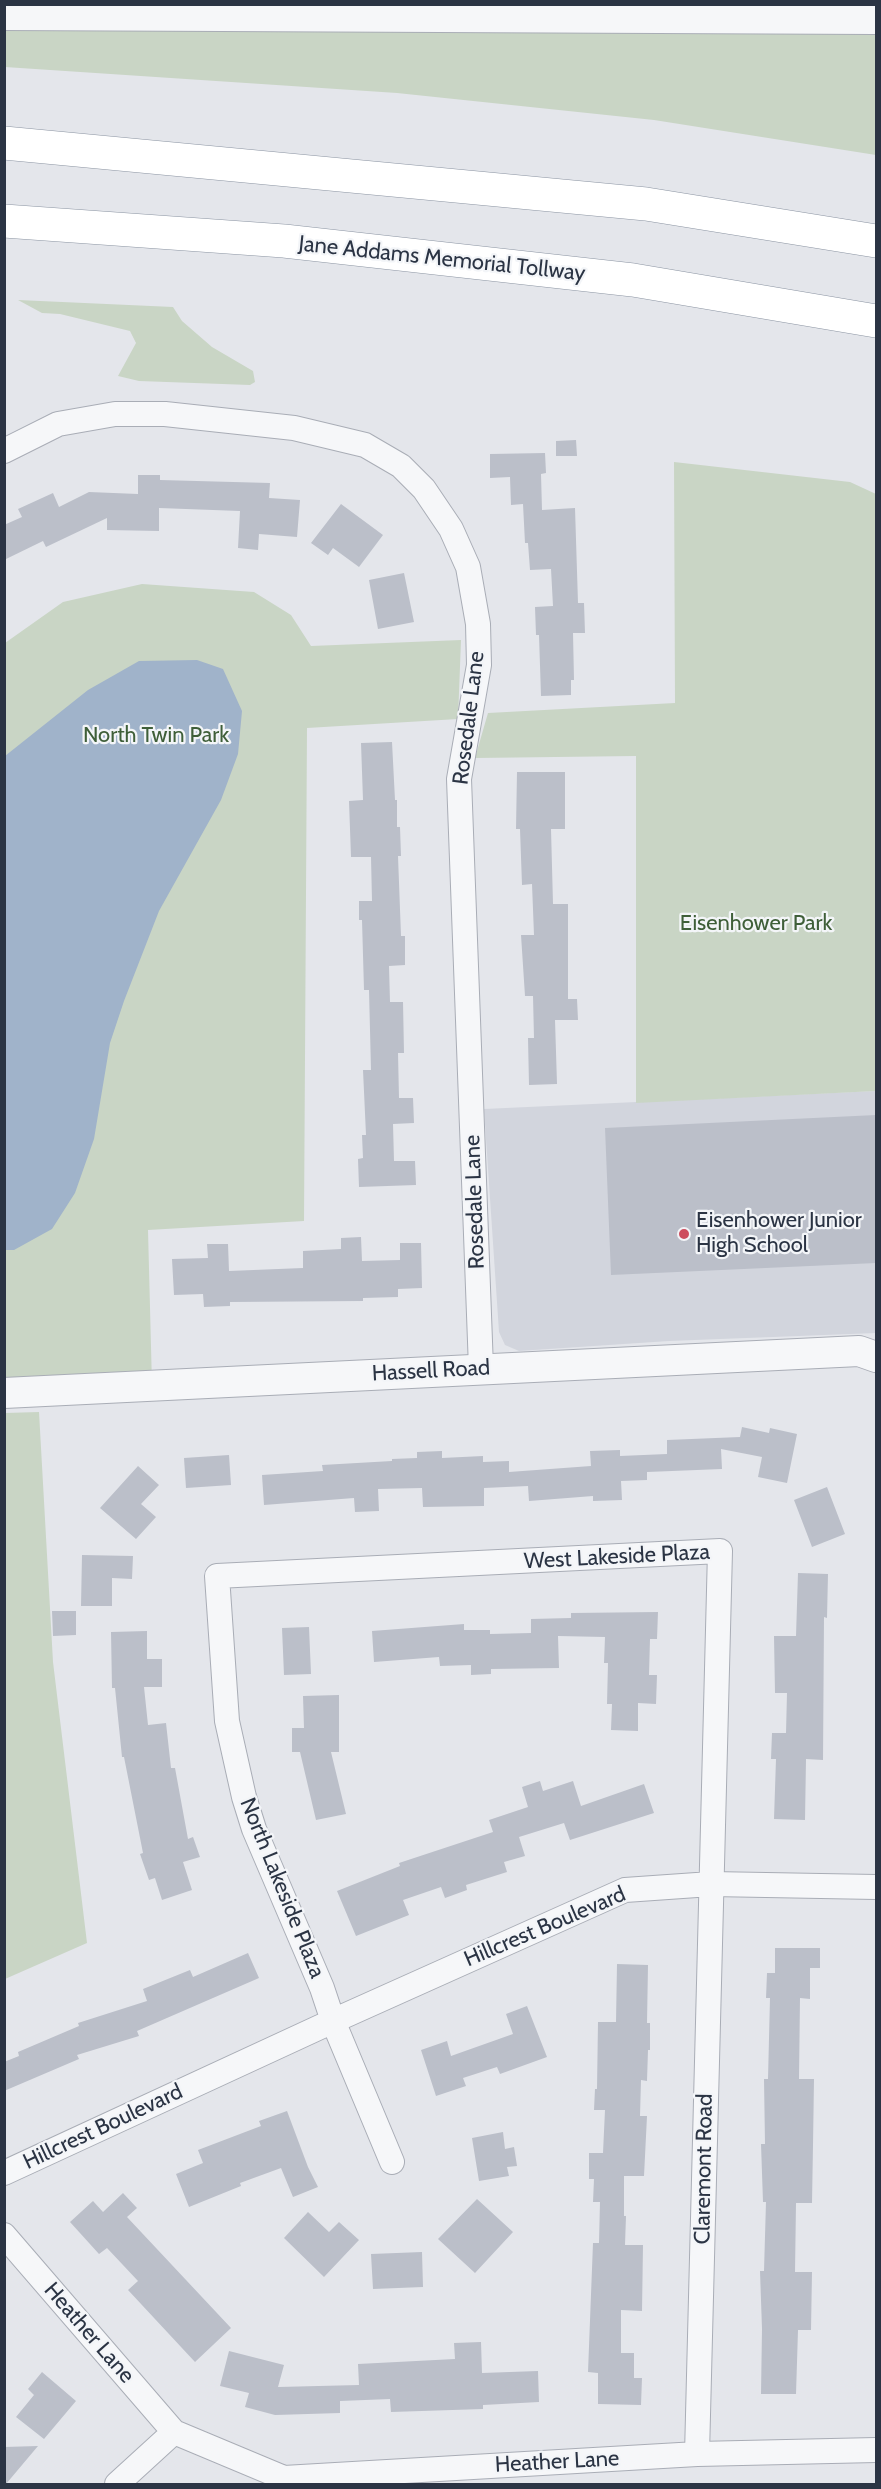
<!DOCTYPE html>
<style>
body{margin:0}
#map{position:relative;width:881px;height:2489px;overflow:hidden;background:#e4e6eb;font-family:Cabin,sans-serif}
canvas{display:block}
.frame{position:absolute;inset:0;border:6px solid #2b3444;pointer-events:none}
</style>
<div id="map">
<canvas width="881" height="2489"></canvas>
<div class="frame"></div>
</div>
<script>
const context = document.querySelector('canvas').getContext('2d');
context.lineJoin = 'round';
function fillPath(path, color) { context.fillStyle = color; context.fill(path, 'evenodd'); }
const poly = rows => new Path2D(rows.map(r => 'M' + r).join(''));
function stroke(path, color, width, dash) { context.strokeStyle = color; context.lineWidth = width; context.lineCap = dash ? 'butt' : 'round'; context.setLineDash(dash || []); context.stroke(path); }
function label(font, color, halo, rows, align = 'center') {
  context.font = font + ' Cabin,sans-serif'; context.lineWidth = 4.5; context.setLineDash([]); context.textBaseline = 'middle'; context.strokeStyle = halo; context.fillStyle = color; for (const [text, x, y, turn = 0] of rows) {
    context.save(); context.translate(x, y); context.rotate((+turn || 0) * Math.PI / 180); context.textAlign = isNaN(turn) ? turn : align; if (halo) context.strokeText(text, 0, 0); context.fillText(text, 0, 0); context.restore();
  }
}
const built = poly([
 [876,1091,876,1333,669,1341,519,1351,505,1345,499,1332,484,1109]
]);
const green = poly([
 [5,5,876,5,876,155,654,120,397,93,5,67],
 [18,300,173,307,182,321,212,347,253,371,255,382,250,385,139,381,118,376,136,343,130,331,60,314,42,313],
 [674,462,850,482,876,494,876,1091,636,1103,636,756,475,758,488,713,675,703],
 [142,584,254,592,291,615,311,646,461,640,458,719,307,728,304,1221,148,1230,152,1385,5,1393,5,643,63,602],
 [39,1412,53,1662,87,1943,5,1979,5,1413]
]);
const water = poly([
 [197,660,223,669,242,711,238,754,221,800,159,911,124,1001,110,1043,94,1139,75,1193,52,1229,14,1250,5,1250,5,756,88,690,139,661]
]);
const building = poly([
 [576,440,577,456,556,456,556,441],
 [545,453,546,473,541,474,542,510,575,508,578,603,584,603,585,633,573,633,574,680,571,680,571,695,541,696,539,635,536,635,535,607,553,606,551,569,530,570,528,543,525,543,523,504,511,505,510,477,490,478,490,454],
 [138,475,160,475,160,480,270,483,269,498,300,500,297,537,259,534,258,550,238,548,240,511,159,508,159,531,107,530,107,518,46,547,43,541,4,560,4,525,22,517,18,509,53,493,59,507,89,492,138,494],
 [341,504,383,535,359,567,333,548,328,555,311,543],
 [404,573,414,622,378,629,369,580],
 [392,742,395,800,397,800,397,827,400,827,401,856,398,856,401,936,405,936,405,965,389,966,390,1002,403,1002,404,1053,398,1053,399,1098,413,1098,414,1123,393,1124,394,1161,415,1161,416,1185,359,1187,358,1159,363,1158,362,1135,366,1135,363,1070,371,1070,369,990,364,990,362,920,359,920,359,901,372,901,371,857,351,857,349,801,363,800,361,743],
 [517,772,565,772,565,829,551,829,553,904,568,904,568,999,577,999,578,1020,555,1020,557,1084,529,1085,528,1038,534,1038,533,996,525,996,521,935,534,935,532,884,522,885,520,829,516,829],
 [876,1115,876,1263,611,1275,605,1128],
 [361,1237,362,1261,400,1260,400,1243,421,1243,422,1288,398,1289,398,1297,363,1298,363,1301,230,1302,230,1306,204,1307,203,1294,174,1295,172,1259,208,1258,207,1244,228,1244,229,1271,303,1268,303,1251,341,1249,341,1238],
 [742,1427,769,1433,770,1428,797,1434,787,1483,758,1477,762,1457,721,1449,722,1469,647,1472,647,1480,621,1481,622,1500,593,1501,593,1496,529,1501,528,1486,484,1488,484,1506,423,1507,422,1488,378,1489,379,1511,355,1512,354,1498,264,1505,262,1475,323,1471,322,1465,392,1461,392,1459,417,1458,417,1452,442,1451,442,1458,483,1456,483,1462,509,1461,509,1472,591,1466,590,1451,620,1450,620,1456,667,1454,667,1440,740,1437],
 [229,1455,231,1485,186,1488,184,1458],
 [138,1466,159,1485,141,1504,156,1517,136,1539,100,1508],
 [827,1487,845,1534,812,1547,794,1500],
 [82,1555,133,1556,132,1579,112,1578,112,1606,81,1606],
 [798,1573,828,1574,827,1618,824,1617,823,1760,806,1759,805,1820,774,1819,776,1759,771,1759,772,1733,786,1733,787,1693,775,1693,774,1636,796,1636],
 [52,1611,76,1611,76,1635,53,1636],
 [658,1612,657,1639,650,1639,649,1675,657,1675,656,1704,638,1703,638,1731,611,1730,612,1704,607,1704,608,1663,604,1663,605,1637,558,1636,559,1668,491,1669,491,1674,471,1675,471,1665,440,1666,439,1657,374,1662,372,1631,464,1624,464,1630,490,1630,490,1634,531,1633,531,1619,571,1618,571,1613],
 [309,1627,311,1674,284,1675,282,1628],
 [147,1631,147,1659,162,1659,162,1687,144,1687,148,1725,166,1723,171,1768,175,1768,188,1839,193,1837,200,1857,183,1862,192,1890,162,1900,155,1878,149,1880,140,1854,143,1853,124,1757,122,1757,115,1688,112,1688,111,1632],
 [339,1695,339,1752,331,1752,346,1814,316,1820,300,1752,292,1752,292,1728,304,1728,303,1696],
 [540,1781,543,1791,573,1781,581,1806,644,1784,654,1813,570,1840,564,1823,519,1837,525,1856,504,1862,507,1872,466,1885,467,1890,445,1898,441,1887,403,1900,409,1915,356,1936,337,1891,400,1866,399,1863,493,1832,489,1820,528,1807,522,1787],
 [775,1948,820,1948,820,1968,810,1968,810,1999,800,1998,799,2079,814,2079,813,2145,812,2203,796,2203,795,2272,812,2272,811,2330,798,2330,796,2394,761,2394,762,2329,760,2271,764,2271,766,2202,763,2202,761,2144,765,2144,764,2079,768,2079,770,1998,766,1998,767,1973,775,1973],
 [248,1953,259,1978,137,2031,139,2036,77,2055,79,2059,4,2091,4,2062,19,2056,18,2052,79,2026,78,2023,147,2001,143,1989,190,1970,193,1977],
 [617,1964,648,1965,647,2023,650,2023,650,2050,648,2050,647,2081,641,2080,640,2116,647,2116,644,2176,624,2176,624,2216,626,2216,625,2245,643,2245,642,2311,621,2310,621,2353,634,2353,634,2378,642,2378,641,2405,598,2404,598,2373,588,2372,593,2243,599,2243,600,2202,593,2202,594,2179,589,2179,589,2153,603,2153,605,2110,594,2110,595,2089,597,2089,598,2022,616,2022],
 [527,2006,547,2057,500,2074,497,2067,463,2078,466,2086,436,2096,421,2050,447,2041,451,2056,513,2034,506,2014],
 [287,2111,308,2167,318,2187,293,2197,281,2168,240,2183,241,2186,189,2207,176,2174,203,2163,198,2150,261,2126,259,2121],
 [503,2132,505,2149,514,2147,517,2166,507,2167,509,2176,479,2181,472,2138],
 [123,2193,137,2208,127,2217,231,2328,195,2362,128,2290,138,2281,107,2248,99,2254,70,2222,93,2201,103,2212],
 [477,2199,513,2232,475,2273,438,2239],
 [308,2212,329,2232,339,2222,359,2240,324,2277,284,2238],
 [422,2252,423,2287,373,2289,371,2254],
 [481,2342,482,2373,538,2371,539,2402,483,2405,483,2409,391,2412,390,2399,340,2401,340,2413,275,2415,245,2407,249,2393,220,2386,229,2351,284,2365,278,2387,359,2385,358,2364,455,2359,454,2343],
 [42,2372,76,2401,44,2439,16,2417,34,2395,28,2389],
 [38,2446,6,2484,4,2484,4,2447]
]);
const minor = poly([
 [4,451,58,424,115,414,165,414,294,428,365,445,401,466,424,489,451,529,468,567,478,624,479,665,459,779,481,1368],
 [392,2162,333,2021,322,1988,254,1829,244,1797,227,1721,217,1576,720,1551,697,2454],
 [4,2173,333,2021,625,1890,711,1884,876,1887],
 [4,2235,174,2432],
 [117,2484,174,2432,284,2478,697,2454,876,2450]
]);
const tertiary = poly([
 [4,15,876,19],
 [4,1393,859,1351,876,1357]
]);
const motorway = poly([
 [4,143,646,204,876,241],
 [4,221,284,241,633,280,876,321]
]);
const markers = [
 [684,1234,6,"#cd4c5d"]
];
const streetNames = [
 ["Jane Addams Memorial Tollway",442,259,6],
 ["Rosedale Lane",469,718,-83],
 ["Rosedale Lane",475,1202,-92],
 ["Hassell Road",431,1371,-3],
 ["West Lakeside Plaza",617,1557,-3],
 ["North Lakeside Plaza",282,1888,68],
 ["Hillcrest Boulevard",545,1927,-23],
 ["Hillcrest Boulevard",103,2127,-25],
 ["Claremont Road",704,2169,-89],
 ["Heather Lane",89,2333,49],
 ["Heather Lane",557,2462,-3]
];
const parkNames = [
 ["North Twin Park",156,736],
 ["Eisenhower Park",756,924]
];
const poiNames = [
 ["Eisenhower Junior",696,1221],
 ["High School",696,1246]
];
fillPath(built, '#d2d5dd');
fillPath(green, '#c9d5c5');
fillPath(water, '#a0b3ca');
fillPath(building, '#bbbfc9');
stroke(minor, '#a9adb6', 26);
stroke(tertiary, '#a9adb6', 32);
stroke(motorway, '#8b94a2', 34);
stroke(minor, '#f6f7f9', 24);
stroke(tertiary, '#f6f7f9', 30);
stroke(motorway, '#fff', 33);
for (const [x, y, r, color] of markers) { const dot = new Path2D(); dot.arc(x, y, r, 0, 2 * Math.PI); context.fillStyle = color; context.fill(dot); stroke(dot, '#f3f5f8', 2); }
label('22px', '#2b3444', '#f3f5f8', streetNames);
label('22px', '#3f5f39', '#f3f5f8', parkNames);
label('22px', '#2b3444', '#f3f5f8', poiNames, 'left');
</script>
